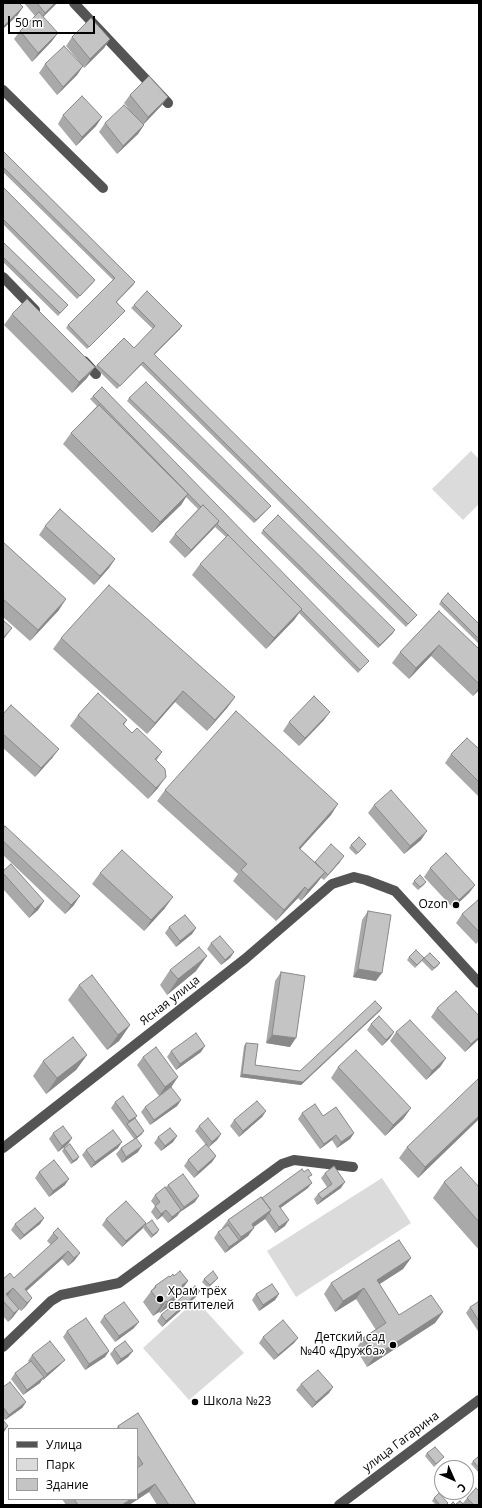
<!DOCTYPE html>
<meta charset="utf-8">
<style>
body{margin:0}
#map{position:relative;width:482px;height:1508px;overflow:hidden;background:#fff;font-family:"Open Sans",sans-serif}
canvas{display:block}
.frame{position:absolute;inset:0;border:4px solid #000;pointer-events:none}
.legend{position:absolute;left:8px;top:1428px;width:130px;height:72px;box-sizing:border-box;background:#fff;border:1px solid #999;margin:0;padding:5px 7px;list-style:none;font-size:12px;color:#000}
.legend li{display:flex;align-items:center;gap:8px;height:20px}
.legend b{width:20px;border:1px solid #999}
.north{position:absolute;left:434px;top:1460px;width:40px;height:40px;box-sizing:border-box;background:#fff;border:1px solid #999;border-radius:50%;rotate:135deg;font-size:11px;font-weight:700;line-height:16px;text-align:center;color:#000}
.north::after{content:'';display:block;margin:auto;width:14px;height:18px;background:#000;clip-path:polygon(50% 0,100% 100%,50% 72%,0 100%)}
.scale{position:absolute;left:8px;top:16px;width:87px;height:18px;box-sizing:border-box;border:2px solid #000;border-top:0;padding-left:5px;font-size:12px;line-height:14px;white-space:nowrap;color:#000;-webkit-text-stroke:3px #fff;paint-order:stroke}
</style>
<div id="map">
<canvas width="482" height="1508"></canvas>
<div class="frame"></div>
<ul class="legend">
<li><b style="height:5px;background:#545454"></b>Улица</li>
<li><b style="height:11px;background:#dbdbdb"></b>Парк</li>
<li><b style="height:11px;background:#c4c4c4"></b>Здание</li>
</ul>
<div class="north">С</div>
<div class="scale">50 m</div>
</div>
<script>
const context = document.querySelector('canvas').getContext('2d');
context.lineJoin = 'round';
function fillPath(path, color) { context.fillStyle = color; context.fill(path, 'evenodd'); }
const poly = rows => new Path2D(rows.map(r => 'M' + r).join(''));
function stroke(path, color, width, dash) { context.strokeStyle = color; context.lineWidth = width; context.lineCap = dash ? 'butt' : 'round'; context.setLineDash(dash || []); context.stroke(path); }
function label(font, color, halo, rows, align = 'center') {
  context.font = font + ' "Open Sans",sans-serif'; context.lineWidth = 3; context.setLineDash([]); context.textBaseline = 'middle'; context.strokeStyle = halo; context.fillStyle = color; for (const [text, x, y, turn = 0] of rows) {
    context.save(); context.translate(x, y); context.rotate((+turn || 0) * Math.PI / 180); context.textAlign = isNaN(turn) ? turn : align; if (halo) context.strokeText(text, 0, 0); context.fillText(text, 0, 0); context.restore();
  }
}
const green = poly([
 [471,451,479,459,479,504,463,520,432,489],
 [382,1178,411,1223,296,1297,267,1251],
 [196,1300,244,1353,189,1400,143,1348]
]);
const minor = poly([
 [74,3,168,103],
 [3,90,103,188],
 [3,277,35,310],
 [84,361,96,374],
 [3,1148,245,959,332,884,354,877,366,880,395,891,479,983],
 [3,1347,51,1301,61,1295,119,1283,282,1164,294,1160,353,1167],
 [339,1505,479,1400]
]);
const wall = poly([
 [24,3,57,3,43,17,52,41,32,62,14,39,20,31,35,16],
 [72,37,110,39,104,48,84,68,83,66,77,75,57,95,39,73,45,64,82,65,66,46],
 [130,95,162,105,143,125,144,125,138,134,117,154,99,132,105,123,130,111,124,103],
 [63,115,102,117,96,126,76,146,58,124],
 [3,151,135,282,133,285,117,302,125,311,87,349,66,328,68,325,113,280,3,172],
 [3,187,95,280,93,283,77,299,3,224],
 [3,242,68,305,58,316,3,262],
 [134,305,180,329,154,355,417,615,406,627,141,365,117,389,95,367,97,365,134,348,153,329,131,308],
 [12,314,87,378,72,393,4,325],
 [93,396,367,663,358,673,299,613,294,620,266,649,192,575,200,564,226,537,215,527,185,558,169,542,175,534,198,509,186,497,181,505,152,533,63,444,71,433,97,406,90,399],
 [129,398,269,508,254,523,127,401],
 [45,526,115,559,109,568,94,585,39,535],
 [263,530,393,633,378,648,261,533],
 [3,542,59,610,30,641,3,617],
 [441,601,479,624,479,644,439,604],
 [439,611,479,649,479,690,473,696,431,656,409,679,392,663,400,652],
 [61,638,235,697,227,708,207,731,175,702,147,734,53,649],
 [3,714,53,757,35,777,3,748],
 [78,715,127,720,124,725,132,733,162,752,156,761,158,788,148,799,70,726],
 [324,720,299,746,283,731,289,722],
 [479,749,479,797,445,763,451,754],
 [165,790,331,815,300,849,315,862,340,862,324,880,321,878,317,883,301,901,298,898,276,921,233,881,238,874,157,801],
 [374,805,421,840,404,854,368,813],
 [3,829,74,905,65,914,3,855],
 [366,844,364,847,356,855,349,848,351,845],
 [430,868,475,885,469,893,453,908,424,877],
 [3,871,44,901,38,910,29,918,3,889],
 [100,873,165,908,144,931,92,884],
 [414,881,426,882,424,885,418,890,412,884],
 [479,901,479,941,476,944,456,923,462,914],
 [368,911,376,981,353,977,362,920],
 [169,927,196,928,192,934,176,947,165,933],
 [211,943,234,952,230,958,221,965,207,949],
 [409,957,424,958,422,961,415,968,407,960],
 [424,958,440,963,438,966,432,971,422,961],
 [170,970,196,971,167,995,160,985],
 [281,972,290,1047,266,1043,275,981],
 [79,985,130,1025,119,1041,107,1050,68,1000],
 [382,1008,380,1011,301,1085,240,1077,244,1046,246,1043,255,1065,300,1071],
 [437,1008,479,1039,465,1052,431,1017],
 [371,1024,394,1032,390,1038,382,1046,367,1030],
 [396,1032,446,1058,440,1067,426,1080,390,1041],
 [171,1051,201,1052,176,1070,167,1057],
 [87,1055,76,1070,46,1094,33,1076,43,1061],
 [143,1057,172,1086,159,1096,137,1065],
 [338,1067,411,1108,403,1119,385,1136,331,1078],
 [181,1100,177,1106,150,1125,141,1112,145,1107],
 [115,1102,135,1118,142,1134,136,1139,138,1152,122,1163,116,1154,121,1148,134,1139,111,1108],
 [266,1111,262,1117,239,1137,230,1126,234,1120],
 [302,1113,323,1116,354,1133,350,1139,337,1148,332,1140,320,1149,298,1119],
 [479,1119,418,1178,399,1158,407,1147],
 [199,1126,221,1134,217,1140,208,1147,216,1156,212,1162,194,1178,184,1166,188,1160,206,1145,195,1131],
 [53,1133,72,1138,68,1144,58,1152,49,1139],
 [177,1136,173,1142,161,1151,154,1143,158,1137],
 [64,1148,79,1157,77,1160,71,1164,62,1151],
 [118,1148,91,1168,82,1155,86,1150],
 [39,1172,65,1185,49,1197,35,1178],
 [325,1173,341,1188,317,1205,314,1199,318,1194,327,1187,321,1178],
 [309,1179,308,1188,280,1208,285,1226,275,1233,265,1219,254,1227,248,1236,225,1253,214,1238,218,1232,223,1229,222,1228,228,1220,262,1198],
 [444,1182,479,1187,479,1250,433,1198],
 [168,1185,195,1202,180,1212,177,1216,168,1223,162,1216,157,1220,151,1212,155,1206,151,1201,155,1195,165,1188],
 [44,1218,40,1224,20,1240,11,1230,15,1224],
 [106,1219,146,1223,142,1229,122,1247,102,1225],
 [145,1225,159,1230,157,1233,151,1238,143,1228],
 [53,1233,80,1253,74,1261,68,1266,62,1259,26,1291,32,1298,26,1306,21,1311,19,1309,13,1317,8,1322,3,1316,3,1279,14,1278,51,1245,47,1241],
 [411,1258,403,1269,379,1284,399,1315,443,1312,435,1323,367,1367,356,1349,363,1338,376,1330,356,1299,335,1312,324,1294,331,1283],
 [174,1276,188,1281,173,1303,160,1313,159,1312,153,1316,143,1302,155,1286,170,1277],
 [204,1279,216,1280,208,1288,202,1282],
 [200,1291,196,1297,162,1327,157,1321,161,1315],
 [256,1294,279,1294,275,1300,259,1311,252,1300],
 [479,1304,479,1330,478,1331,466,1313,470,1307],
 [104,1316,134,1328,115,1342,100,1322],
 [67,1331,109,1351,105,1357,85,1370,63,1337],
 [263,1337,298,1338,294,1343,274,1360,259,1343],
 [114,1349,133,1351,128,1357,117,1365,110,1354],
 [32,1355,60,1365,43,1380,42,1379,40,1383,23,1395,11,1379,15,1373,29,1362,28,1361],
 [301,1384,333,1387,329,1393,312,1408,296,1390],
 [3,1387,26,1402,22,1408,5,1420,3,1418],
 [138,1413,196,1505,157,1505,149,1492,129,1505,66,1505,62,1499,137,1499,137,1429,116,1429,118,1426],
 [427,1453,441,1460,434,1467,425,1456],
 [479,1457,479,1473,471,1464,473,1461],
 [434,1498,448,1503,447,1505,436,1505,432,1501],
 [467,1498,479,1505,450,1505,456,1505,460,1501,463,1503]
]);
const shadedWall = poly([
 [55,3,57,3,39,21,45,13],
 [23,7,17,16,3,29,3,27],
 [58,33,52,41,32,62,38,53],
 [110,39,104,48,84,68,90,59],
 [83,66,77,75,57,95,63,87],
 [168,97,162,105,142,126,148,117],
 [102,117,96,126,76,146,82,137],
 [144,125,138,134,117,154,123,146],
 [135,282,133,285,114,304,116,302],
 [182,326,180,329,152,357,154,354],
 [143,362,141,365,117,389,120,386],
 [95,367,87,378,72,393,79,382],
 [188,494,181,505,152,533,160,522],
 [271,506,254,523,256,520],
 [219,521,213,529,185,558,191,550],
 [115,559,109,568,94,585,100,576],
 [66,599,59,610,30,641,38,630],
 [302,609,294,620,266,649,274,638],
 [12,628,3,640,3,638],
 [395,630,393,633,378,648,380,645],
 [439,645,431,656,409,679,416,668],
 [479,687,479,690,473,696],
 [183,691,175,702,147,734,155,723],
 [235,697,227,708,207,731,215,720],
 [330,712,324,720,299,746,305,738],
 [59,749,53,757,35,777,41,768],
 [166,777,158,788,148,799,156,788],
 [338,804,331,815,291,859,299,848],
 [427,831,421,840,404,854,410,846],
 [344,856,340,862,324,880,328,875],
 [325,872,317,883,301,901,308,890],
 [475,885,469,893,453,908,459,900],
 [305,887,298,898,276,921,284,910],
 [80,896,74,905,65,914,71,905],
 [173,897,165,908,144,931,151,920],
 [44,901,38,910,29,918,35,909],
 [196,928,192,934,176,947,180,941],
 [234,952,230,958,221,965,225,960],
 [207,956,196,971,167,995,178,979],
 [358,969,382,973,376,981,353,977],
 [382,1008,380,1011,301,1085,240,1077,242,1074,303,1082],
 [130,1025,119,1041,107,1050,118,1035],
 [394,1032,390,1038,382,1046,386,1040],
 [272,1035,296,1038,290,1047,266,1043],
 [479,1037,479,1039,465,1052,471,1044],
 [205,1046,201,1052,176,1070,180,1064],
 [87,1055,76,1070,46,1094,57,1078],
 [446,1058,440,1067,426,1080,432,1071],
 [178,1077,172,1086,159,1096,165,1087],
 [181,1100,177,1106,150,1125,154,1120],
 [411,1108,403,1119,385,1136,393,1125],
 [266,1111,262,1117,239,1137,243,1131],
 [137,1116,133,1121,127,1124,129,1121],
 [479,1116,479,1119,418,1178,425,1167],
 [144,1131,142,1134,135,1140,137,1137],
 [354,1133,350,1139,337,1148,341,1142],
 [221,1134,217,1140,208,1148,212,1142],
 [336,1135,332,1140,320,1149,324,1144],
 [177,1136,173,1142,161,1151,165,1146],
 [72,1138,68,1144,58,1152,62,1146],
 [122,1142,118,1148,91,1168,95,1162],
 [142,1146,138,1152,122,1163,126,1157],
 [216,1156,212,1162,194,1178,198,1172],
 [79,1157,77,1160,71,1164,73,1161],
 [69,1179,65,1185,49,1197,53,1191],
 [345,1182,341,1188,317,1205,322,1199],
 [312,1183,308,1188,275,1212,279,1206],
 [199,1196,195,1202,180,1212,177,1216,168,1223,172,1217,181,1210,184,1207],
 [166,1210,162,1216,157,1220,161,1214],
 [271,1210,265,1219,246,1232,252,1224],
 [44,1218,40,1224,20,1240,24,1235],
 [289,1220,285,1226,275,1233,279,1227],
 [146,1223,142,1229,122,1247,126,1241],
 [254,1228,248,1236,225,1253,229,1247,239,1240,241,1237],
 [159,1230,157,1233,151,1238,153,1235],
 [68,1251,62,1259,21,1296,25,1289],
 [80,1253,74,1261,68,1266,74,1258],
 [411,1258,403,1269,369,1291,377,1280],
 [218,1278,208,1288,210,1285],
 [188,1281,178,1294,181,1292,173,1303,160,1313,167,1302,182,1285],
 [13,1288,8,1296,6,1294],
 [364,1288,356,1299,335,1312,343,1301],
 [200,1291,196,1297,162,1327,166,1321],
 [279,1294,275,1300,259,1311,263,1305],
 [32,1298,26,1306,21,1311,27,1303],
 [166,1301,159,1312,153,1316,161,1305],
 [19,1309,13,1317,8,1322,14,1313],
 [443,1312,435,1323,367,1367,375,1356],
 [139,1322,134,1328,115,1342,119,1336],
 [298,1338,294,1343,274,1360,278,1355],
 [109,1351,105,1357,85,1370,89,1364],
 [133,1351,128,1357,117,1365,121,1359],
 [65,1360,60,1365,43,1380,47,1374],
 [44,1377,40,1383,23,1395,27,1390],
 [333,1387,329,1393,312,1408,316,1402],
 [26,1402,22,1408,5,1420,9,1415],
 [8,1426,4,1432,3,1433,3,1430],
 [155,1484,149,1492,129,1505,122,1505,131,1499,137,1499,137,1495]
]);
const building = poly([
 [3,3,19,3,23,7,3,27,3,3],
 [37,3,55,3,45,13,37,3],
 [39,12,58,33,38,53,20,31,39,12],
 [91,18,110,39,90,59,72,37,91,18],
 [64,46,83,66,63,87,45,64,64,46],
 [149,76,168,97,148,117,130,95,149,76],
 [82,96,102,117,82,137,63,115,82,96],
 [124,105,144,125,123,146,105,123,124,105],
 [3,151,135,282,116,302,125,311,89,347,68,325,115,278,3,167,3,151],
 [3,187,95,280,80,296,3,219,3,187],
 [3,242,68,305,60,313,3,257,3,242],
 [147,291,182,326,154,354,417,615,408,624,143,362,120,386,97,365,124,338,134,348,155,326,134,305,147,291],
 [27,299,95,367,79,382,12,314,27,299],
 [146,382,271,506,256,520,129,398,146,382],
 [102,387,369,661,360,670,301,610,302,609,217,524,219,521,203,505,201,507,93,396,102,387],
 [99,405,188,494,160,522,71,433,99,405],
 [203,505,219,521,191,550,175,534,203,505],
 [60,509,115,559,100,576,45,526,60,509],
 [278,515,395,630,380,645,263,530,278,515],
 [228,535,302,609,274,638,200,564,228,535],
 [3,542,66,599,38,630,3,599,3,542],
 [109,585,235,697,215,720,183,691,155,723,61,638,109,585],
 [448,593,479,624,479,639,441,601,448,593],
 [439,611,479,649,479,684,439,645,416,668,400,652,439,611],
 [3,620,12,628,3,638,3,620],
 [98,693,127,720,123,724,132,733,137,728,162,752,155,759,165,769,166,777,156,788,78,715,98,693],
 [314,696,330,712,305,738,289,722,314,696],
 [11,705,59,749,41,768,3,734,3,714,11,705],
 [236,711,338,804,299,848,325,872,308,890,305,887,284,910,241,870,247,864,165,790,236,711],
 [467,738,479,749,479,782,451,754,467,738],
 [391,790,427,831,410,846,374,805,391,790],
 [5,826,80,896,71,905,3,841,3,829,5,826],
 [359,837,366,844,358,853,351,845,359,837],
 [331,844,344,856,328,875,315,862,331,844],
 [122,850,173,897,151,920,100,873,122,850],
 [446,853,475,885,459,900,430,868,446,853],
 [11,864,44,901,35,909,3,873,3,871,11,864],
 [420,875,426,882,420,887,414,881,420,875],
 [478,900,479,901,479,932,462,914,478,900],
 [368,911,391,915,382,973,358,969,368,911],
 [185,915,196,928,180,941,169,927,185,915],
 [220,936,234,952,225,960,211,943,220,936],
 [199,947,207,956,178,979,170,970,199,947],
 [416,950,424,958,417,965,409,957,416,950],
 [430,953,440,963,434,968,424,958,430,953],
 [281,972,305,976,296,1038,272,1035,281,972],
 [92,975,130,1025,118,1035,79,985,92,975],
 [456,991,479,1016,479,1037,471,1044,437,1008,456,991],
 [375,1001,382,1008,303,1082,242,1074,246,1043,258,1044,255,1065,300,1071,375,1001],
 [379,1016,394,1032,386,1040,371,1024,379,1016],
 [410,1020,446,1058,432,1071,396,1032,410,1020],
 [196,1033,205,1046,180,1064,171,1051,196,1033],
 [73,1037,87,1055,57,1078,43,1061,73,1037],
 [156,1047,178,1077,165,1087,143,1057,156,1047],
 [356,1050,411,1108,393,1125,338,1067,356,1050],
 [479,1078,479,1116,425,1167,407,1147,479,1078],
 [171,1087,181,1100,154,1120,145,1107,171,1087],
 [123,1096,137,1116,129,1121,115,1102,123,1096],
 [257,1101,266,1111,243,1131,234,1120,257,1101],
 [315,1104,323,1116,336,1107,354,1133,341,1142,336,1135,324,1144,302,1113,315,1104],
 [135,1118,144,1131,137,1137,127,1124,135,1118],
 [208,1118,221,1134,212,1142,199,1126,208,1118],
 [63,1126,72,1138,62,1146,53,1133,63,1126],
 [170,1128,177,1136,165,1146,158,1137,170,1128],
 [113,1130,122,1142,95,1162,86,1150,113,1130],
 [136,1138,142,1146,126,1157,121,1148,136,1138],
 [70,1144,79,1157,73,1161,64,1148,70,1144],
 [206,1144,216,1156,198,1172,188,1160,206,1144],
 [54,1160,69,1179,53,1191,39,1172,54,1160],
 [334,1166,345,1182,322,1199,318,1194,332,1184,325,1173,334,1166],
 [461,1167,479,1187,479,1222,444,1182,461,1167],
 [302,1169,304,1172,308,1169,312,1175,308,1177,312,1183,279,1206,289,1220,279,1227,269,1213,271,1210,262,1198,302,1169],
 [183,1174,199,1196,184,1207,168,1185,183,1174],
 [165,1187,181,1210,172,1217,166,1210,161,1214,155,1206,160,1202,155,1195,165,1187],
 [261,1197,271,1210,252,1224,254,1228,241,1237,228,1220,261,1197],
 [126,1201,146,1223,126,1241,106,1219,126,1201],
 [35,1208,44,1218,24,1235,15,1224,35,1208],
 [152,1220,159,1230,153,1235,145,1225,152,1220],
 [228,1225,239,1240,229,1247,218,1232,228,1225],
 [58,1228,80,1253,74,1258,68,1251,25,1289,32,1298,27,1303,13,1288,6,1294,19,1309,14,1313,3,1301,3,1279,10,1273,14,1278,58,1238,53,1233,58,1228],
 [399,1240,411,1258,377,1280,399,1315,431,1295,443,1312,375,1356,363,1338,386,1323,364,1288,343,1301,331,1283,399,1240],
 [180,1271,188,1281,182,1285,183,1287,179,1290,181,1292,167,1302,166,1301,161,1305,151,1291,156,1287,155,1286,169,1276,170,1277,173,1274,174,1276,180,1271],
 [213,1271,218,1278,210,1285,204,1279,213,1271],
 [272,1284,279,1294,263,1305,256,1294,272,1284],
 [195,1286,200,1291,166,1321,161,1315,195,1286],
 [124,1302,139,1322,119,1336,104,1316,124,1302],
 [478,1302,479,1304,479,1321,470,1307,478,1302],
 [86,1318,109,1351,89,1364,67,1331,86,1318],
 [283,1320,298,1338,278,1355,263,1337,283,1320],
 [50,1341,65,1360,47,1374,32,1355,50,1341],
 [125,1341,133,1351,121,1359,114,1349,125,1341],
 [31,1361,44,1377,27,1390,15,1373,31,1361],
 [318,1370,333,1387,316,1402,301,1384,318,1370],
 [10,1382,26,1402,9,1415,3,1407,3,1387,10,1382],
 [138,1413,196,1505,169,1505,155,1484,137,1495,137,1468,143,1464,137,1455,137,1429,120,1429,118,1426,138,1413],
 [3,1420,8,1426,3,1430,3,1420],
 [435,1447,444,1457,436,1464,427,1453,435,1447],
 [478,1457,479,1457,479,1468,473,1461,478,1457],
 [476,1488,479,1491,479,1505,474,1505,467,1498,476,1488],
 [439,1493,448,1503,446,1505,440,1505,434,1498,439,1493],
 [74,1499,131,1499,122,1505,78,1505,74,1499],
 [460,1501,464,1505,457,1505,456,1504,460,1501],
 [453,1502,456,1505,450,1505,453,1502]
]);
const markers = [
 [456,905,4,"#000"],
 [160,1299,4,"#000"],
 [393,1345,4,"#000"],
 [195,1402,4,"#000"]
];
const poiNames = [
 ["Ozon",448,905],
 ["Храм трёх",168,1292,"left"],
 ["святителей",168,1306,"left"],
 ["Детский сад",385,1338],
 ["№40 «Дружба»",385,1352],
 ["Школа №23",203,1402,"left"]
];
const streetNames = [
 ["Ясная улица",170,1001,-38],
 ["улица Гагарина",401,1442,-37]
];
fillPath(green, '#dbdbdb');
stroke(minor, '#545454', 10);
fillPath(wall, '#a9a9a9');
fillPath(shadedWall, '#898989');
fillPath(building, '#c4c4c4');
stroke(building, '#898989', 1);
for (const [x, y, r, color] of markers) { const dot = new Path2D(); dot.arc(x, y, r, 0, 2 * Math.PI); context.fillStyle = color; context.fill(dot); stroke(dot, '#fff', 1.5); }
label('12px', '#000', '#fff', poiNames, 'right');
label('12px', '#000', '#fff', streetNames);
</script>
